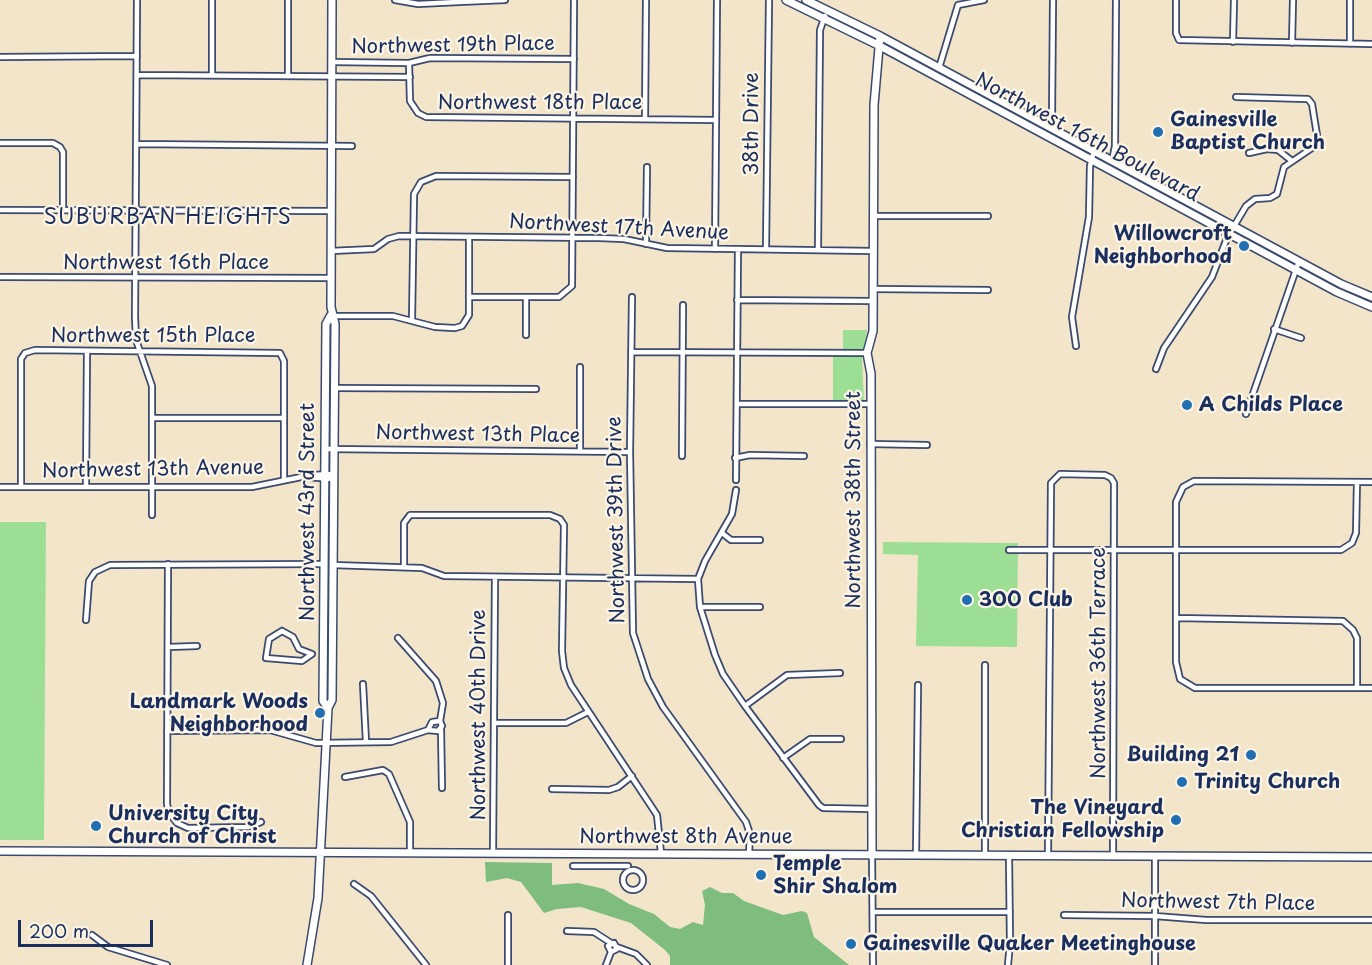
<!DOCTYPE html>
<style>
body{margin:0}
#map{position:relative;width:1372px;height:965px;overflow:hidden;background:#f2e5c9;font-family:"Playpen Sans",sans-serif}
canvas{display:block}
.scale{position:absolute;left:18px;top:920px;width:135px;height:27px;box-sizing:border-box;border:3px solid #1b2f5e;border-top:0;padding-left:8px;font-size:18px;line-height:21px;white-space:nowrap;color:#1b2f5e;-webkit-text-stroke:4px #fcf5e5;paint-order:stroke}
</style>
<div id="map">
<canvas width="1372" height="965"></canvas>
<div class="scale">200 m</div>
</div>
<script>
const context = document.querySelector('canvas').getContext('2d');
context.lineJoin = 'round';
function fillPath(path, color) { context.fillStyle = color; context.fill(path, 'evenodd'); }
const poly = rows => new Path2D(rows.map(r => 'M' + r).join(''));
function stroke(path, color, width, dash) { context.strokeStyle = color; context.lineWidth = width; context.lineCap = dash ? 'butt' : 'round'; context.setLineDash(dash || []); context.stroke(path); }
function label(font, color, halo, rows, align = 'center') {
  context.font = font + ' "Playpen Sans",sans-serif'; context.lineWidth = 4.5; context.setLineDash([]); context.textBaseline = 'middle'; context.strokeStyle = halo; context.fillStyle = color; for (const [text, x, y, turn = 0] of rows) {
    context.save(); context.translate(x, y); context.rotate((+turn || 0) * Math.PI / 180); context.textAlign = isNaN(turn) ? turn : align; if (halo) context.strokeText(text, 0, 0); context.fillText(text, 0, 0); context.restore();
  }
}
const green = poly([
 [843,330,867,330,862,358,864,403,833,402,833,356,843,350],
 [0,522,46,522,44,840,0,840],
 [883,542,1018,543,1017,647,916,646,918,555,883,554]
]);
const forest = poly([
 [485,862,552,863,552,885,578,883,604,889,629,904,654,914,670,927,680,929,693,922,703,925,705,905,702,891,710,887,722,893,733,893,744,901,783,915,802,911,807,913,814,937,849,965,670,965,670,956,665,950,631,923,581,907,557,909,544,913,521,882,507,878,486,882]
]);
const street = poly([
 [137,0,135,317,136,340,152,386,152,515],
 [212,0,212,75],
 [288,0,288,75],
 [395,0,418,4,459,2],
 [1176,0,1176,33,1179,40,1372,44],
 [459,2,505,0],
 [1233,42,1234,0],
 [1292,43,1293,0],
 [1350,44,1350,0],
 [0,57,137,56],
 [332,62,409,63,430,58,574,59],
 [409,63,410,101,418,113,426,117,716,120],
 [939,68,958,5,984,0],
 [137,75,410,77],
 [645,119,646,0],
 [1047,126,1052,118,1053,0],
 [0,143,53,143,60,147,63,152,63,210],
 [136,144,352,146],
 [1249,153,1267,149,1278,150,1292,161],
 [1112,161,1115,146,1116,0],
 [0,210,331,211],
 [873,216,988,216],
 [646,244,647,167],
 [715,249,717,0],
 [766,249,769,0],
 [818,249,820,30,825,16],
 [331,251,374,249,388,239,399,236,599,238,624,239,667,248,873,251],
 [0,277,331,278],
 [873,289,988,290],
 [469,297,559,297,572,286,574,0],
 [526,297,526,335],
 [632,297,630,452,633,633,648,679,663,707,746,822,750,834,749,854],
 [737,300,873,301],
 [332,316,393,316,435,327,455,328,462,326,469,315,469,237],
 [412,320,414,194,421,182,436,176,573,177],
 [1274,329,1301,338],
 [1076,346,1072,317,1089,217,1090,166,1094,151],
 [631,352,867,353],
 [1156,369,1164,348,1212,277,1227,238,1246,206,1255,199,1270,198,1277,194,1284,167,1312,148,1317,135,1312,104,1308,99,1236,97],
 [334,388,536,389],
 [737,404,871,404],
 [1246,414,1299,261],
 [153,418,284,418],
 [870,444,927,445],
 [325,449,630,452],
 [580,451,580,367],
 [682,456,683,305],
 [735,458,750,455,804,456],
 [306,477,333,479],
 [736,480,738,249],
 [1372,482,1194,481,1183,487,1176,502,1176,662,1180,679,1195,688,1372,688],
 [0,487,252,487,311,475,333,474],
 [21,487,21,359,25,353,35,350,280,353,284,361,284,480],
 [86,487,87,351],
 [736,490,732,514,705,561,698,579,700,607,715,655,723,674,745,706,819,805,823,808,871,809],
 [722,533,731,540,760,540],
 [1009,550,1341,550,1352,543,1356,533,1357,482],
 [168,564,167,804,169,813,177,823,188,828,249,827,261,822],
 [333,565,422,568,444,576,698,579],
 [404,567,404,523,410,515,550,515,560,519,564,525,562,651,564,668,571,685,657,815,661,853],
 [700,607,760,607],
 [1176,618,1343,621,1353,630,1357,638,1357,687],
 [86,620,89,581,95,572,110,565,325,564],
 [282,631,293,637,299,649,312,654,302,661,266,658,269,639,282,631],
 [398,638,436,681,443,703,440,721],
 [168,647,197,646],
 [985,665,985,856],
 [363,684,366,742],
 [745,706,787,675,840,673],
 [494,723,566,723,588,712],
 [441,729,442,788],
 [167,731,270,730,316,743,391,742,428,730,438,731,442,726,440,721,432,722,428,730],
 [783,758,810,739,841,739],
 [345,777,383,770,389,774,410,822,410,852],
 [552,789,609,790,618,787,632,776],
 [493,852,495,577],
 [872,855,873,965],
 [916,855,918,685],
 [1048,856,1051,483,1060,474,1105,475,1111,478,1114,483,1113,857],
 [1155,857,1155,965],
 [573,866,628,866],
 '623 880a10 10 0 1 1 20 0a10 10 0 1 1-20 0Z',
 [354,884,371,896,426,965],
 [873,912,1010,912],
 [1064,915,1155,916,1206,920,1372,920],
 [567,931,594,932,611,943],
 [92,935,108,947,167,965],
 [617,947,636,954,647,965],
 [508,965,508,915],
 [606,965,611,952,617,949,614,943,608,946,611,952],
 [1008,965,1010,942,1009,856]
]);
const secondary = poly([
 [786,0,878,45,1337,292,1372,307],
 [806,0,880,36,1341,284,1372,297],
 [328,708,323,701,326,324,331,315],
 [0,851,1372,857],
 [872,855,871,374,867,353,873,331,874,105,880,36],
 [307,965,318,898,328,708,332,700,335,324,331,307,332,0]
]);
const markers = [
 [1158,132,6,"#1f6fb2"],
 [1244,246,6,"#1f6fb2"],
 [1187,405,6,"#1f6fb2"],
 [967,600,6,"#1f6fb2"],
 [320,713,6,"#1f6fb2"],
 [1251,755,6,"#1f6fb2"],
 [1182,782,6,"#1f6fb2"],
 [1176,820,6,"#1f6fb2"],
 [96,826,6,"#1f6fb2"],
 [761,875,6,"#1f6fb2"],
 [851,944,6,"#1f6fb2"]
];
const streetNames = [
 ["Northwest 19th Place",453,46,-1],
 ["Northwest 18th Place",540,103],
 ["38th Drive",752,124,-90],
 ["Northwest 16th Boulevard",1087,138,28],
 ["Northwest 17th Avenue",619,228,3],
 ["Northwest 16th Place",166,263],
 ["Northwest 15th Place",153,336],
 ["Northwest 13th Place",478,435,1],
 ["Northwest 13th Avenue",153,470,-1],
 ["Northwest 38th Street",854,500,-90],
 ["Northwest 43rd Street",308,512,-90],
 ["Northwest 39th Drive",617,520,-91],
 ["Northwest 36th Terrace",1099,663,-90],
 ["Northwest 40th Drive",479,715,-90],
 ["Northwest 8th Avenue",686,837],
 ["Northwest 7th Place",1218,903,1]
];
const poiNames = [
 ["Gainesville",1170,120],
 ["Baptist Church",1170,143],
 ["Willowcroft",1232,234,"right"],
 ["Neighborhood",1232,257,"right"],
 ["A Childs Place",1199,405],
 ["300 Club",979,600],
 ["Landmark Woods",308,702,"right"],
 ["Neighborhood",308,725,"right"],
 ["Building 21",1239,755,"right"],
 ["Trinity Church",1194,782],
 ["The Vineyard",1164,808,"right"],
 ["Christian Fellowship",1164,831,"right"],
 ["University City",108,814],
 ["Church of Christ",108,837],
 ["Temple",773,864],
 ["Shir Shalom",773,887],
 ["Gainesville Quaker Meetinghouse",863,944]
];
const neighbourhoodNames = [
 ["SUBURBAN HEIGHTS",168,218]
];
fillPath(green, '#9dde95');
fillPath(forest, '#7ebd7e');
stroke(street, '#3b4a6e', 8);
stroke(secondary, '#3b4a6e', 10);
stroke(street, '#fff', 4.5);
stroke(secondary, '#fff', 7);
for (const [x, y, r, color] of markers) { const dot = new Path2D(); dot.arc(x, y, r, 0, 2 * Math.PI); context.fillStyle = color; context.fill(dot); stroke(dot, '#fcf5e5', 2); }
label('20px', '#1b2f5e', '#fcf5e5', streetNames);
label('bold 20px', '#1b2f5e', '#fcf5e5', poiNames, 'left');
context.letterSpacing = '1.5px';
label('21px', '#1b2f5e', '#fcf5e5', neighbourhoodNames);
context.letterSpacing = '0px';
</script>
